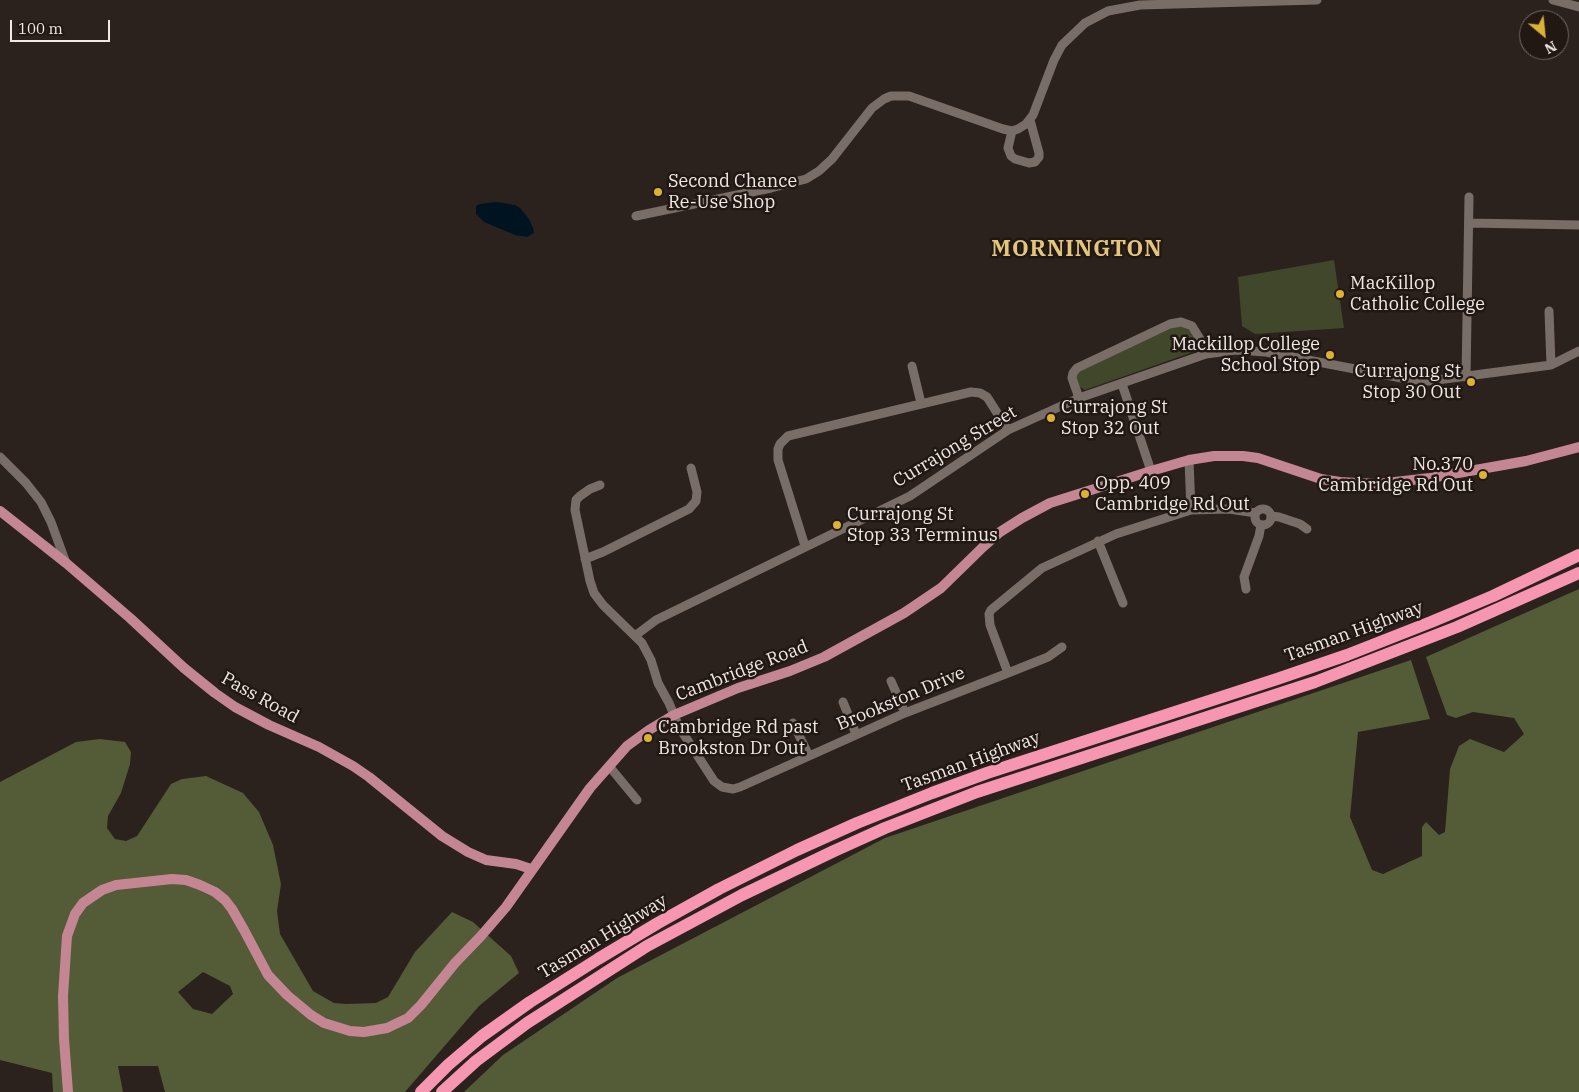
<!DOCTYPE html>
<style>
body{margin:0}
#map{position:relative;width:1579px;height:1092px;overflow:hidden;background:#2b211d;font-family:"IBM Plex Serif",serif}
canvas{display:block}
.north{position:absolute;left:1519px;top:10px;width:50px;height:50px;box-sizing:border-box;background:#211814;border:1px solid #736b68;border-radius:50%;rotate:152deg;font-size:14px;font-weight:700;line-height:20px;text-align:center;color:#efe8e5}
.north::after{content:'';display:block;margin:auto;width:18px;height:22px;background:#ddb133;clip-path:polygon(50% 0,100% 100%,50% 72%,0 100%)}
.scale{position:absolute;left:10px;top:20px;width:100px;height:22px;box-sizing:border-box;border:2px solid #efe8e5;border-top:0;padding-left:6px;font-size:15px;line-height:18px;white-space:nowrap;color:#efe8e5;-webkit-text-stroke:4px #211814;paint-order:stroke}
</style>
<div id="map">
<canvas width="1579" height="1092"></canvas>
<div class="north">N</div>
<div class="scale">100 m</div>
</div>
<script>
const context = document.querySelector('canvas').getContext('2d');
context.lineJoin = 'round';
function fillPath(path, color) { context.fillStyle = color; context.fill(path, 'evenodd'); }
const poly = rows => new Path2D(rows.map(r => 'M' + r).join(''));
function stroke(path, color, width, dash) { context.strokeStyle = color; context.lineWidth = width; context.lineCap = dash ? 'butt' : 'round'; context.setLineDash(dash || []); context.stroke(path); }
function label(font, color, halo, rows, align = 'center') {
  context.font = font + ' "IBM Plex Serif",serif'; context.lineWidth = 5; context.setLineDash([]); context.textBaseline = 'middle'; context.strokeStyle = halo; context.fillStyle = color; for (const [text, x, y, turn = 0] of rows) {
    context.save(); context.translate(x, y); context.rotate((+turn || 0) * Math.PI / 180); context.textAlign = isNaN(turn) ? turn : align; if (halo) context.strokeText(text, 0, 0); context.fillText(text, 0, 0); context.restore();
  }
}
const green = poly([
 [1334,260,1344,328,1255,334,1242,326,1238,277],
 [1174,327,1182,327,1191,331,1197,342,1197,348,1196,351,1085,390,1080,387,1076,377,1078,372]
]);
const forest = poly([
 [1579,589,1579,1092,464,1092,503,1055,617,978,885,838,1411,660,1430,719,1358,732,1350,817,1372,870,1383,874,1422,856,1422,827,1426,822,1439,835,1445,832,1450,769,1459,746,1470,739,1504,752,1524,734,1514,718,1473,712,1456,718,1447,715,1426,657],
 [100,739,125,742,131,752,130,764,121,793,108,816,107,828,115,839,126,841,137,836,171,784,182,779,206,776,243,793,259,812,273,845,281,884,277,911,280,934,313,991,334,1003,346,1004,376,1003,388,997,415,952,452,912,473,922,511,956,519,973,479,1006,405,1092,165,1092,158,1066,118,1066,123,1092,53,1092,52,1073,0,1060,0,782,76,742],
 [203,972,230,986,233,994,212,1014,193,1009,178,992]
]);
const water = poly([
 [496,202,515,205,520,208,529,219,533,228,534,233,527,237,515,235,484,222,476,214,476,206,480,204]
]);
const minor = poly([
 [1553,0,1579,7],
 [1012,131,1008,148,1011,156,1015,159,1029,163,1035,162,1039,157,1039,153,1030,120],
 [636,216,771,188,806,179,819,171,832,159,872,108,884,99,891,96,909,96,1003,129,1012,131,1018,129,1026,124,1033,115,1054,60,1062,45,1085,23,1108,11,1140,5,1317,0],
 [1469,223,1579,225],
 [1549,311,1551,365],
 [912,366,921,403],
 [1466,377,1469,197],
 [1122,384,1151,471],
 [1079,398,1072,378,1073,373,1077,368,1170,324,1181,322,1192,326,1200,339,1206,354],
 [0,457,26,483,41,502,51,522,66,563],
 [1189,460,1191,510],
 [600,485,590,489,580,496,576,500,575,510,590,581,594,593,603,605,642,643,651,660,658,683,669,703,679,727,714,781,722,787,733,789,740,787,905,713,1008,673],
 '1255 517a8 8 0 1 1 16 0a8 8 0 1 1-16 0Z',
 [1271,516,1279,517,1300,524,1307,529],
 [1098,541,1123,603],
 [805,546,778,460,778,449,780,444,788,436,971,392,980,393,987,397,1008,430],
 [585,559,603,552,689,509,696,501,697,492,691,468],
 [1246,589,1244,577,1259,536,1261,525],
 [636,635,656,620,910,496,1008,430,1079,398,1206,354,1236,350,1266,352,1407,379,1429,381,1551,365,1579,351],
 [1062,647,1048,657,1008,673,990,625,989,614,991,610,1042,568,1116,534,1191,510,1229,509,1256,513],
 [891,681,905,713],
 [843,702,856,734],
 [793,723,809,756],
 [609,766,637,800]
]);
const major = poly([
 [0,511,66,563,130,618,184,668,215,693,235,707,269,725,319,747,353,766,369,777,442,836,468,852,486,860,516,864,531,869],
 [68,1092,64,1039,63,996,67,936,75,914,83,903,102,890,116,885,172,879,186,880,200,885,215,892,225,900,232,909,244,930,268,975,287,995,311,1015,324,1023,350,1031,364,1032,387,1028,408,1018,421,1005,455,963,481,936,506,907,590,788,627,746,649,730,674,715,738,688,790,671,824,657,904,613,941,588,983,547,1000,532,1022,518,1050,503,1151,471,1189,460,1214,456,1243,456,1258,458,1321,479,1340,482,1377,484,1430,478,1526,461,1579,447]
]);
const highway = poly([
 [421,1092,448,1065,482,1036,530,1002,598,959,658,923,719,889,797,850,857,823,932,793,987,773,1277,679,1347,655,1431,622,1493,596,1579,555],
 [442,1092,476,1061,527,1023,647,946,742,895,834,851,885,828,977,792,1315,682,1457,627,1579,573]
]);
const markers = [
 [658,192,5,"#ddb133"],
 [1340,294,5,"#ddb133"],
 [1330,355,5,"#ddb133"],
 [1471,382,5,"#ddb133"],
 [1051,418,5,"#ddb133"],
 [1483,475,5,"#ddb133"],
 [1085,494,5,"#ddb133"],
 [837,525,5,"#ddb133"],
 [648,738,5,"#ddb133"]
];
const poiNames = [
 ["Second Chance",668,182],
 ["Re-Use Shop",668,203],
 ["MacKillop",1350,284],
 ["Catholic College",1350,305],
 ["Mackillop College",1320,345,"right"],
 ["School Stop",1320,366,"right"],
 ["Currajong St",1461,372,"right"],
 ["Stop 30 Out",1461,393,"right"],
 ["Currajong St",1061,408],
 ["Stop 32 Out",1061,429],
 ["No.370",1473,465,"right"],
 ["Cambridge Rd Out",1473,486,"right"],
 ["Opp. 409",1095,484],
 ["Cambridge Rd Out",1095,505],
 ["Currajong St",847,515],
 ["Stop 33 Terminus",847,536],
 ["Cambridge Rd past",658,728],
 ["Brookston Dr Out",658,749]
];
const streetNames = [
 ["Currajong Street",955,447,-31],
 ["Tasman Highway",1354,632,-20],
 ["Cambridge Road",742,671,-21],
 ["Pass Road",260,698,29],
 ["Brookston Drive",901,699,-23],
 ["Tasman Highway",971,762,-20],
 ["Tasman Highway",603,937,-31]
];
const districtNames = [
 ["MORNINGTON",1077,250]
];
fillPath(green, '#41472a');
fillPath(forest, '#535b37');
fillPath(water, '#001321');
stroke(minor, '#796d68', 9);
stroke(major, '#c58694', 10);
stroke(highway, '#f796b1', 12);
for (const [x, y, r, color] of markers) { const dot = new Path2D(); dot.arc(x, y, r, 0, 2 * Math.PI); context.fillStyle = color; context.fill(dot); stroke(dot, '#211814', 2); }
label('18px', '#efe8e5', '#211814', poiNames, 'left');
label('18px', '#efe8e5', '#211814', streetNames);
context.letterSpacing = '1px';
label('bold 22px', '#e3c67b', '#211814', districtNames);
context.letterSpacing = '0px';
</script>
